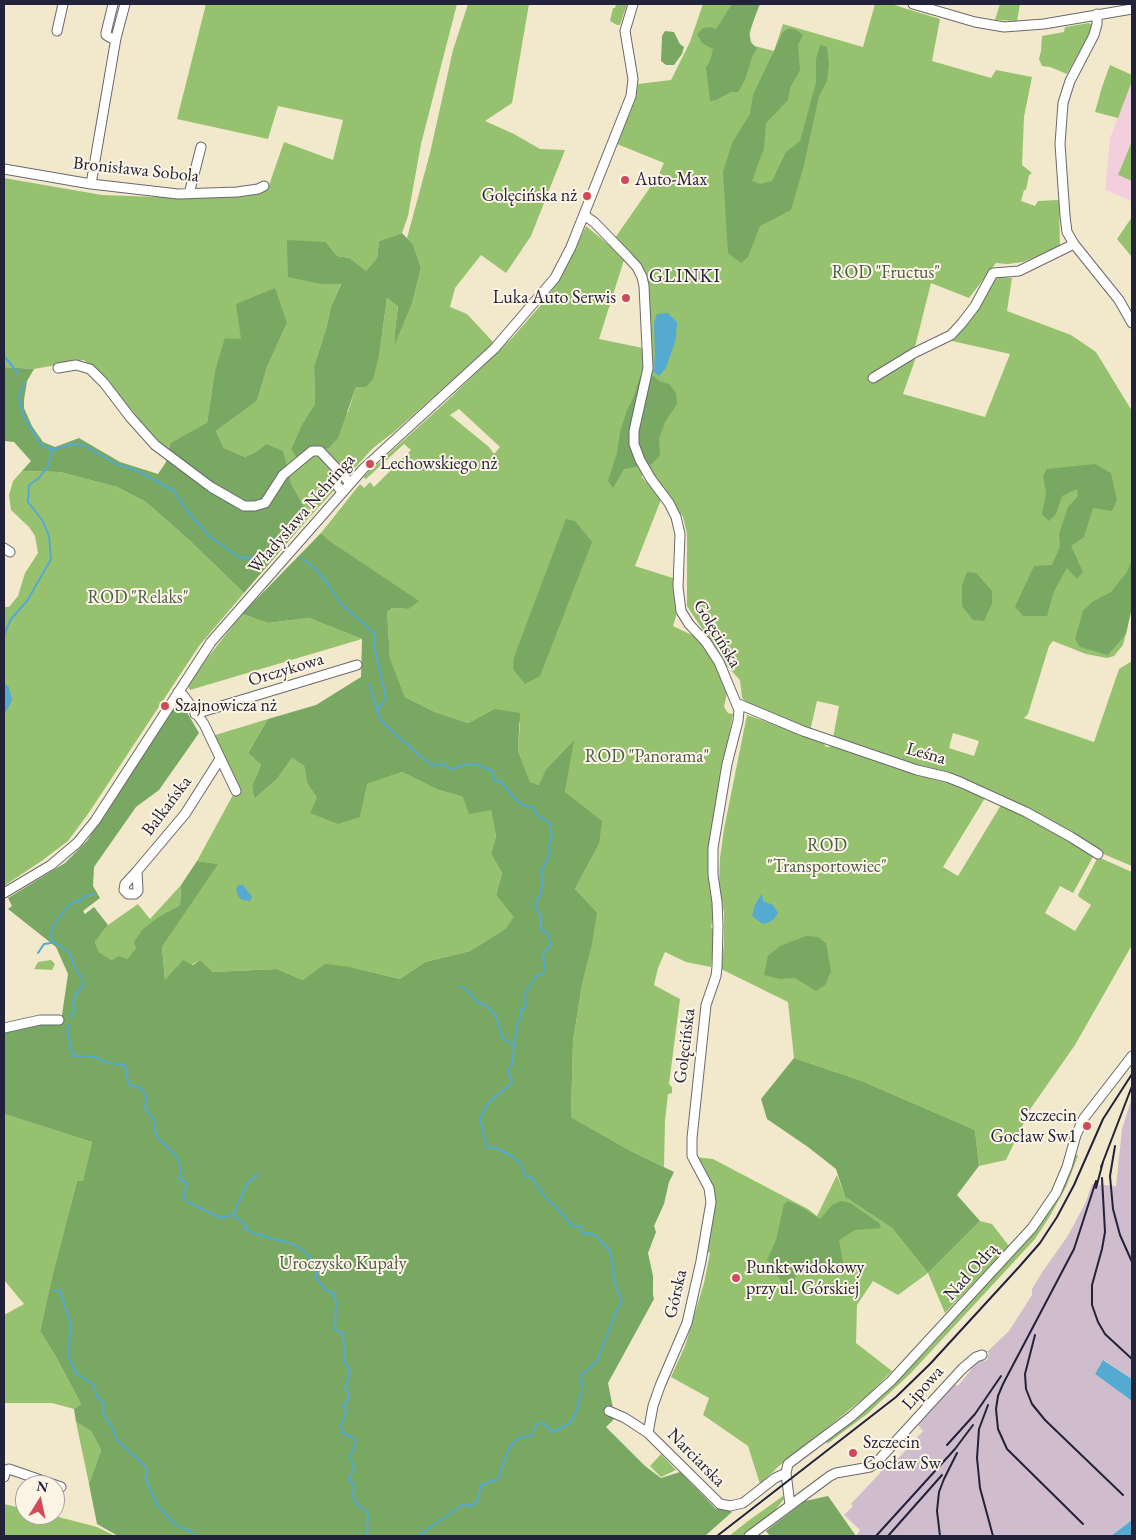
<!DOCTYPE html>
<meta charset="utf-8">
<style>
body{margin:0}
#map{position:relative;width:1136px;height:1540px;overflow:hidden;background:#f2e9cd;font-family:"EB Garamond",serif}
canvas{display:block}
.frame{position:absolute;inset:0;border:5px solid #22223b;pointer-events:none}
.north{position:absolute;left:15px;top:1475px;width:50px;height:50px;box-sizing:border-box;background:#fcf5e5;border:1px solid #a5a1a1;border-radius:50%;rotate:10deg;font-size:14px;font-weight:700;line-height:20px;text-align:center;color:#22223b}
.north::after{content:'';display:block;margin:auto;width:18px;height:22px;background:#d1495b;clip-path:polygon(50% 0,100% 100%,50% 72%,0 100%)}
</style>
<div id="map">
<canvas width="1136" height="1540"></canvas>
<div class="frame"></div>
<div class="north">N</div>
</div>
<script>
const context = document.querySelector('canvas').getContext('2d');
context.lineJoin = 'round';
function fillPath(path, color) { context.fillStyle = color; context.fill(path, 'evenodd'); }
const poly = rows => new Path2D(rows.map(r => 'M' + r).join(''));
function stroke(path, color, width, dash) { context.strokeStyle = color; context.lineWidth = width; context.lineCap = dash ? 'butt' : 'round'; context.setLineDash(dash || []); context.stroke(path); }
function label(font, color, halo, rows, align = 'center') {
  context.font = font + ' "EB Garamond",serif'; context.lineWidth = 4; context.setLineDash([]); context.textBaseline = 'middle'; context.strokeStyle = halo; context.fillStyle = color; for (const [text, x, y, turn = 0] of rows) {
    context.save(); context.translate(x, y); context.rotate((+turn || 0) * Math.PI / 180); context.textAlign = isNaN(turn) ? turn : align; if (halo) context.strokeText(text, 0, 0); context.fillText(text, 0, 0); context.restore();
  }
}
const built = poly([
 [1132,81,1132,201,1105,190,1110,138]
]);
const industrial = poly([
 [1132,1097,1132,1379,1104,1360,1095,1374,1132,1401,1132,1520,1111,1536,856,1536,860,1530,844,1515,853,1506,851,1504,894,1458,897,1460,923,1431,918,1425,954,1384,958,1386,980,1358,984,1361,987,1360,989,1353,985,1351,988,1351,1009,1331,1032,1295,1032,1289,1043,1271,1067,1237,1085,1204,1092,1184,1116,1186,1122,1129]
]);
const green = poly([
 [206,4,457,4,421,144,408,216,402,233,379,241,377,258,366,271,350,258,337,256,326,242,321,284,341,283,331,307,326,329,314,366,315,404,302,424,291,449,348,412,356,387,379,356,387,298,398,305,395,331,395,343,412,304,421,268,413,244,407,238,430,153,453,50,468,4,529,4,512,103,485,121,514,134,540,149,565,150,531,236,506,273,481,255,455,288,450,307,467,314,494,343,394,432,373,448,305,522,306,510,291,483,287,470,266,444,257,451,245,457,224,448,216,431,257,401,267,367,287,323,241,340,226,338,215,370,207,424,170,443,168,450,141,424,135,414,84,360,34,369,4,367,4,178,102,195,157,197,257,195,268,188,284,142,333,160,343,120,278,106,268,139,177,119],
 [614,4,627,4,620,25,617,25,610,21,613,8,615,8,616,4],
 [703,4,758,4,747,44,774,51,783,24,863,47,875,4,891,4,940,19,932,61,991,78,996,70,1032,77,1024,117,1022,165,1032,173,1029,175,1026,190,1024,190,1021,201,1035,206,1038,201,1059,200,1060,247,1023,262,1008,264,996,263,969,298,931,283,914,351,915,360,903,394,985,417,1010,354,952,341,965,323,994,278,1000,277,1012,278,1007,311,1071,335,1096,352,1132,411,1132,609,1123,645,1114,656,1107,658,1086,654,1053,641,1049,646,1028,714,1024,718,1094,742,1119,669,1132,661,1132,866,1101,853,941,773,833,738,839,706,817,701,810,731,786,721,746,702,742,698,740,680,727,666,687,606,687,534,683,517,681,514,679,514,639,452,651,360,648,280,641,266,615,238,658,176,664,163,617,144,636,98,638,84,671,80,690,42],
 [953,733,979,741,974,756,949,748],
 [1000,4,1020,4,1017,21,995,20],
 [1089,23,1092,25,1090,33,1067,74,1050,67,1042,66,1039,59,1041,51,1042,36,1064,32,1065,27],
 [1110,65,1132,75,1132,81,1118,118,1095,112,1102,87],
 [1132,141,1132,181,1118,175],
 [1132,217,1132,257,1117,239],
 [586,226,609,245,624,260,599,339,643,348,642,477,646,482,651,482,662,497,635,566,676,579,675,586,672,588,676,591,676,616,673,626,700,639,721,673,727,693,724,707,728,713,733,714,715,811,708,864,716,918,712,923,711,927,715,931,711,967,686,962,665,952,658,968,654,985,680,999,669,1084,672,1087,672,1093,668,1094,665,1121,664,1167,629,1150,571,1117,573,1041,582,985,591,949,575,889,599,844,565,792,573,741,546,769,540,785,530,783,518,751,520,723,494,709,468,723,435,712,405,697,390,660,387,612,392,608,409,609,418,601,330,541,321,533,360,484,364,488,370,482,374,487,411,450,404,444,366,479,363,477,447,401,513,337,540,306,561,278],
 [459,409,500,447,494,454,489,447,450,415],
 [22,471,60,472,117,487,146,502,188,539,244,593,199,646,88,814,68,841,43,860,4,886,4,607,9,607,18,596,25,573,38,553,35,536,29,527,11,510,9,495,13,481],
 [242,614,268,623,309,618,362,639,190,690,188,686,201,666],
 [747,715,822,741,826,747,834,746,900,769,949,783,985,798,943,867,958,876,1001,805,1031,819,1094,855,1073,893,1060,886,1045,913,1075,931,1091,905,1079,897,1078,895,1098,857,1132,872,1132,945,1075,1045,1031,1108,1006,1160,979,1166,975,1130,862,1081,794,1058,788,1002,721,969,724,944,724,913,719,886,720,858,724,829],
 [268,719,248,753,261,765,252,786,254,799,277,779,292,758,304,766,307,783,317,798,360,817,366,784,402,772,436,789,463,797,491,809,496,836,491,854,502,873,496,895,515,917,505,929,470,951,425,962,400,979,350,967,303,980,277,969,213,972,200,960,165,980,162,947,217,864,197,861,234,793,212,736],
 [181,885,180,905,158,917,143,930,136,948,127,959,112,960,99,952,95,942,108,925,138,904,150,919],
 [51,960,55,964,52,970,34,969,38,962],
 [4,1114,92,1142,83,1182,77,1181,52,1277,40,1331,55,1355,81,1404,74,1409,52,1403,4,1403,4,1315,24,1304,4,1280],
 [1075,1153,1078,1156,1066,1187,1050,1216,1035,1239,910,1374,867,1414,827,1444,827,1441,882,1395,928,1349,1035,1231,1059,1194],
 [696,1157,713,1159,808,1209,817,1216,837,1175,845,1197,892,1228,928,1273,980,1221,992,1224,1009,1246,945,1313,928,1273,898,1295,873,1281,857,1305,856,1343,892,1371,868,1395,779,1466,760,1484,748,1446,703,1415,709,1398,671,1377,685,1346,704,1283,710,1253,708,1252,712,1219,714,1192],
 [76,1422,91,1431,101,1450,89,1484],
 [661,1454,676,1470,661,1477,650,1466],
 [783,1496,784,1499,772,1514,743,1536,729,1536,748,1521],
 [4,1504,25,1509,25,1515,51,1515,97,1527,115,1536,4,1536]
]);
const forest = poly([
 [732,4,760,4,749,32,751,42,757,49,752,57,745,80,738,92,731,92,716,100,710,101,706,67,710,61,713,49,702,43,697,34,703,28,710,27,716,29],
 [789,28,796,30,803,35,798,45,800,70,790,88,788,100,766,123,764,148,752,181,760,184,772,181,786,152,800,141,816,83,816,59,820,45,827,47,829,64,827,81,819,96,804,165,791,210,760,226,748,257,741,263,728,253,723,172,732,143,750,114,753,95,783,32],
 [665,31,674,32,680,44,684,47,682,54,674,65,666,65,661,61,662,36],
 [402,233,413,244,421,268,412,304,395,344,395,331,398,306,387,298,379,356,373,379,366,387,356,387,338,438,329,448,310,451,296,457,291,449,302,424,315,404,314,366,326,329,331,307,341,284,321,284,288,277,287,240,326,242,337,256,350,258,366,271,377,258,379,241],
 [275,288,287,323,267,367,257,401,216,431,224,448,245,457,257,451,266,444,283,451,291,483,306,510,305,522,244,593,188,539,146,502,117,487,60,472,22,471,31,461,14,442,4,441,4,367,34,369,27,381,24,400,24,408,32,426,43,442,55,447,79,438,120,462,158,474,166,462,170,443,207,423,215,370,225,338,241,339,236,304],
 [654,376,659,381,669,384,676,393,677,404,665,422,659,439,660,455,652,464,624,469,613,488,608,481,617,453,620,432,627,410,633,398,640,377],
 [1095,464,1111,473,1117,500,1112,511,1093,508,1084,537,1071,546,1083,572,1077,579,1067,568,1054,591,1047,616,1023,616,1015,607,1034,566,1052,565,1060,547,1059,534,1068,507,1078,496,1077,489,1062,496,1056,514,1049,521,1042,514,1046,493,1043,476,1047,469],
 [566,519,575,521,592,542,540,676,525,684,513,669,514,657],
 [321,533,330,541,419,601,409,609,392,608,387,612,390,659,405,697,435,712,468,723,494,709,520,713,518,751,530,782,539,785,546,769,574,740,565,792,602,821,599,844,575,889,597,913,591,949,582,985,573,1041,571,1117,629,1150,674,1172,669,1182,664,1204,654,1226,656,1232,648,1253,653,1276,653,1294,654,1299,608,1383,615,1418,606,1427,645,1466,661,1478,680,1472,716,1509,725,1506,732,1512,705,1536,118,1536,97,1524,89,1484,101,1450,91,1431,76,1422,74,1409,81,1404,55,1355,40,1331,52,1277,77,1181,83,1181,92,1142,4,1114,4,1033,48,1022,61,1022,68,974,56,947,8,909,12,906,8,898,65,863,87,841,178,702,180,702,185,709,199,733,159,790,136,807,94,867,93,886,100,898,83,911,85,914,94,907,108,925,95,942,99,952,112,960,119,956,127,959,136,948,134,942,142,930,158,917,180,905,181,885,197,861,218,864,162,947,165,980,183,960,193,965,200,960,213,972,277,969,303,980,325,964,350,967,400,979,425,962,470,951,505,929,514,917,496,895,502,873,491,854,496,836,491,810,469,814,463,797,436,789,402,772,367,784,360,817,338,824,310,813,317,798,307,783,304,766,292,758,277,779,254,799,252,786,261,765,248,753,268,719,316,705,361,677,362,639,309,618,268,623,242,614],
 [1132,559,1132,605,1126,634,1108,655,1080,647,1075,639,1083,611,1092,602,1111,592,1127,572],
 [967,572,976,573,992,591,992,603,984,621,973,620,962,606,962,585],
 [806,936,818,937,826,943,831,971,825,985,816,991,795,978,780,979,764,975,768,956,780,946],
 [794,1058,862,1081,975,1130,979,1166,957,1195,980,1221,928,1273,892,1228,845,1197,836,1169,808,1147,767,1119,761,1099],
 [788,1201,803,1208,820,1219,832,1205,841,1201,850,1203,879,1223,881,1228,855,1230,839,1240,843,1263,830,1270,808,1264,797,1272,793,1285,788,1284,781,1281,767,1260,776,1240,784,1204],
 [828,1496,856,1536,770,1536,766,1531,805,1501]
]);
const water = poly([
 [668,313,677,322,676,339,666,368,659,376,654,372,655,353,654,323,657,314],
 [4,683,9,687,12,700,4,716],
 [239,885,243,885,252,897,250,901,242,900,238,896,236,888],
 [762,893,763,901,773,905,778,913,773,920,765,924,761,923,752,916,755,905],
 [1103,1360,1132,1379,1132,1401,1095,1374],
 [1132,1520,1132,1536,1111,1536]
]);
const stream = poly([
 [4,356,19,374],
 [25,382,19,397,23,415,41,445,52,450,72,444,83,445,118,465,136,470,174,491,188,512,209,536,239,557,254,558,273,550],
 [300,558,309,563,326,581,340,603,374,633,374,647,386,698,378,709],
 [4,635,11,619,27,601,51,559,49,536,43,521,28,502,29,485,39,478,48,466,52,450],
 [369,684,380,719,392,731,419,755,432,765,444,764,451,769,466,765,478,765,492,771,495,781,500,781,517,801,523,805,534,808,538,816,550,823,552,838,549,845,550,854,541,872,543,880,540,896,537,899,535,906,541,917,541,930,547,932,550,942,550,946,543,954,545,970,542,975,536,976,525,994,524,1002,526,1007,521,1010,521,1018,517,1023,512,1064,508,1069,512,1083,488,1103,480,1119,487,1148,496,1148,512,1156,521,1164,526,1177,531,1177,546,1198,559,1210,572,1226,580,1226,583,1234,587,1233,595,1235,610,1251,615,1284,622,1302,617,1309,597,1361,581,1375,582,1389],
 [52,941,51,934,54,924,70,904,81,900,85,896,95,894],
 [38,953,44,944,51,943,52,941,69,952,76,971,84,981,82,987,76,994,73,1003,74,1011,70,1018],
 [461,986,469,992,477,1002,487,1006,496,1016,503,1039,513,1045],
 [69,1025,67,1031,73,1056,92,1056,108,1063,124,1065,127,1071,126,1077,130,1085,138,1087,142,1090,147,1098,145,1108,154,1120,155,1131,158,1138,177,1157,181,1171,179,1179,187,1183,183,1196,188,1202,221,1218,233,1215,246,1225,245,1229,259,1235,293,1244,306,1253,320,1268,315,1277,327,1291,334,1293,336,1303,335,1330,343,1333,345,1355,344,1360,350,1371,345,1389,349,1393,348,1400,343,1406,346,1409,345,1418,340,1425,343,1433,353,1438,356,1442,350,1457,354,1467,349,1480,354,1485,353,1497,357,1504,368,1513,367,1536],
 [233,1215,247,1184,258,1174],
 [54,1290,60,1291,71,1325,68,1356,77,1374,93,1384,97,1396,104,1404,103,1414,111,1425,117,1440,146,1467,146,1480,157,1505,176,1525,183,1529,190,1530,192,1534,197,1536],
 [418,1536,462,1505,472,1506,478,1499,481,1485,498,1479,509,1448,519,1438,532,1435,537,1424,543,1423,553,1432,570,1423,576,1412,581,1393]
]);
const minor = poly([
 [913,4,975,22,1004,27,1044,24,1132,9],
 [1097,14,1097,24,1094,35,1070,81,1063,103,1060,144,1065,216,1067,232,1074,244,1119,300,1132,323],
 [57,31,63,4],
 [111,38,106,35,106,33,113,4],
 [4,169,91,184,178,194,237,192,258,189,264,186],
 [91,184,116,38,125,4],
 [189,194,201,147],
 [584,215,594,222,626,255,637,267,642,277,644,286,648,368,634,431,634,444,640,460,651,479,669,503,676,517,680,534,678,587,681,611,689,624,706,642,719,662,739,710,738,721,727,764,713,848,713,875,717,902,718,926,717,967,716,976,706,1005,692,1138,692,1156,709,1188,711,1202,701,1261,687,1323,660,1386,653,1406,648,1433],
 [58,368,76,365,90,369,104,383,130,417,155,445,211,487,244,506,255,506,265,503,283,475,312,451,320,451,350,483],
 [873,378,914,353,951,335,962,323,975,306,993,273,1019,271,1074,244],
 [338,470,336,484,342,492],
 [4,548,10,552],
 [178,692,183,695,204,724,236,791],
 [736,703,803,731,917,770,947,777,960,782,1026,812,1071,837,1098,854],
 [195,714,357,665],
 [137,871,138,891,135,894,128,894,124,890,125,884,137,871,185,814,220,759],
 [4,893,51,865,77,843,95,821,211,642,363,469,494,349,555,278,571,247,631,96,633,79,625,31,633,4],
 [4,1028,40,1020,59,1020],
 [609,1411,625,1418,648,1433,720,1504,730,1506,743,1503,775,1478,786,1473],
 [4,1477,6,1470,9,1469,61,1487],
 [790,1505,786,1473,788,1464,852,1416,891,1381,1032,1228,1056,1193,1067,1167,1076,1135,1084,1118,1132,1056],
 [749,1536,830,1476,836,1473,870,1467,875,1464,962,1369,976,1357,982,1355]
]);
const rail = poly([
 [1115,1146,1110,1176,1113,1209,1120,1235,1132,1262],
 [1101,1167,1132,1086],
 [1102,1178,1105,1232,1102,1249,1092,1285,1092,1305,1098,1322,1105,1334,1132,1359],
 [1096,1188,1103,1162],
 [1035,1335,1025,1374,1026,1389,1032,1404,1045,1420,1123,1495],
 [988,1405,979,1429,977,1458,980,1488,993,1536],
 [947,1445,975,1414,1001,1376],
 [1083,1524,1007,1449,998,1429,996,1409,998,1396,1003,1384,1074,1249,1096,1181],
 [717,1536,896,1397,930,1364,1019,1267,1040,1243,1057,1217,1074,1185,1103,1119,1132,1074],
 [876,1536,955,1449,973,1425],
 [888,1536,942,1475],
 [940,1536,937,1511,939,1492,944,1479,957,1453]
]);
const markers = [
 [625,180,5,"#d1495b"],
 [587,196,5,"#d1495b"],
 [626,298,5,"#d1495b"],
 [370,464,5,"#d1495b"],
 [165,706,5,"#d1495b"],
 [1087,1126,5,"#d1495b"],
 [736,1278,5,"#d1495b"],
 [853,1453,5,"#d1495b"]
];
const streetNames = [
 ["Bronisława Sobola",136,170,6],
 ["Władysława Nehringa",302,514,-49],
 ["Golęcińska",717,634,59],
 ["Orczykowa",286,670,-17],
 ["Leśna",926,754,16],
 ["Bałkańska",167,806,-53],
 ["Golęcińska",685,1046,-83],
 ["Nad Odrą",971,1272,-48],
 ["Górska",676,1294,-77],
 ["Lipowa",923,1388,-48],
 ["Narciarska",696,1458,45]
];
const poiNames = [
 ["Auto-Max",635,180],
 ["Golęcińska nż",577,196,"right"],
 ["Luka Auto Serwis",616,298,"right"],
 ["Lechowskiego nż",380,464],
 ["Szajnowicza nż",175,706],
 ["Szczecin",1077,1116,"right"],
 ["Gocław Sw1",1077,1137,"right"],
 ["Punkt widokowy",746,1268],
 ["przy ul. Górskiej",746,1289],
 ["Szczecin",863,1443],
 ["Gocław Sw",863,1464]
];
const parkNames = [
 ["ROD \"Fructus\"",886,273],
 ["ROD \"Relaks\"",138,598],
 ["ROD \"Panorama\"",647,757],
 ["ROD",827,846],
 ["\"Transportowiec\"",827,867],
 ["Uroczysko Kupały",343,1264]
];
const neighbourhoodNames = [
 ["GLINKI",685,277]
];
fillPath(built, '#f3cfde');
fillPath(industrial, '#cfbdce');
fillPath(green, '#96c26f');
fillPath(forest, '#78a862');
fillPath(water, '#55aad1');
stroke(stream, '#55aad1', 2);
stroke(minor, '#6b686e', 11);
stroke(minor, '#fff', 9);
stroke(rail, '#22223b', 2);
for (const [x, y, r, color] of markers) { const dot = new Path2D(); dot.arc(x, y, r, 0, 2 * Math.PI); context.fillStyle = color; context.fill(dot); stroke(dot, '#fcf5e5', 2); }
label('18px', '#22223b', '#fcf5e5', streetNames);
label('18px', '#22223b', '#fcf5e5', poiNames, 'left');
label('18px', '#4b5a4d', '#fcf5e5', parkNames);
context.letterSpacing = '1px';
label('19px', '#22223b', '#fcf5e5', neighbourhoodNames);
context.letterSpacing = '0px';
</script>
